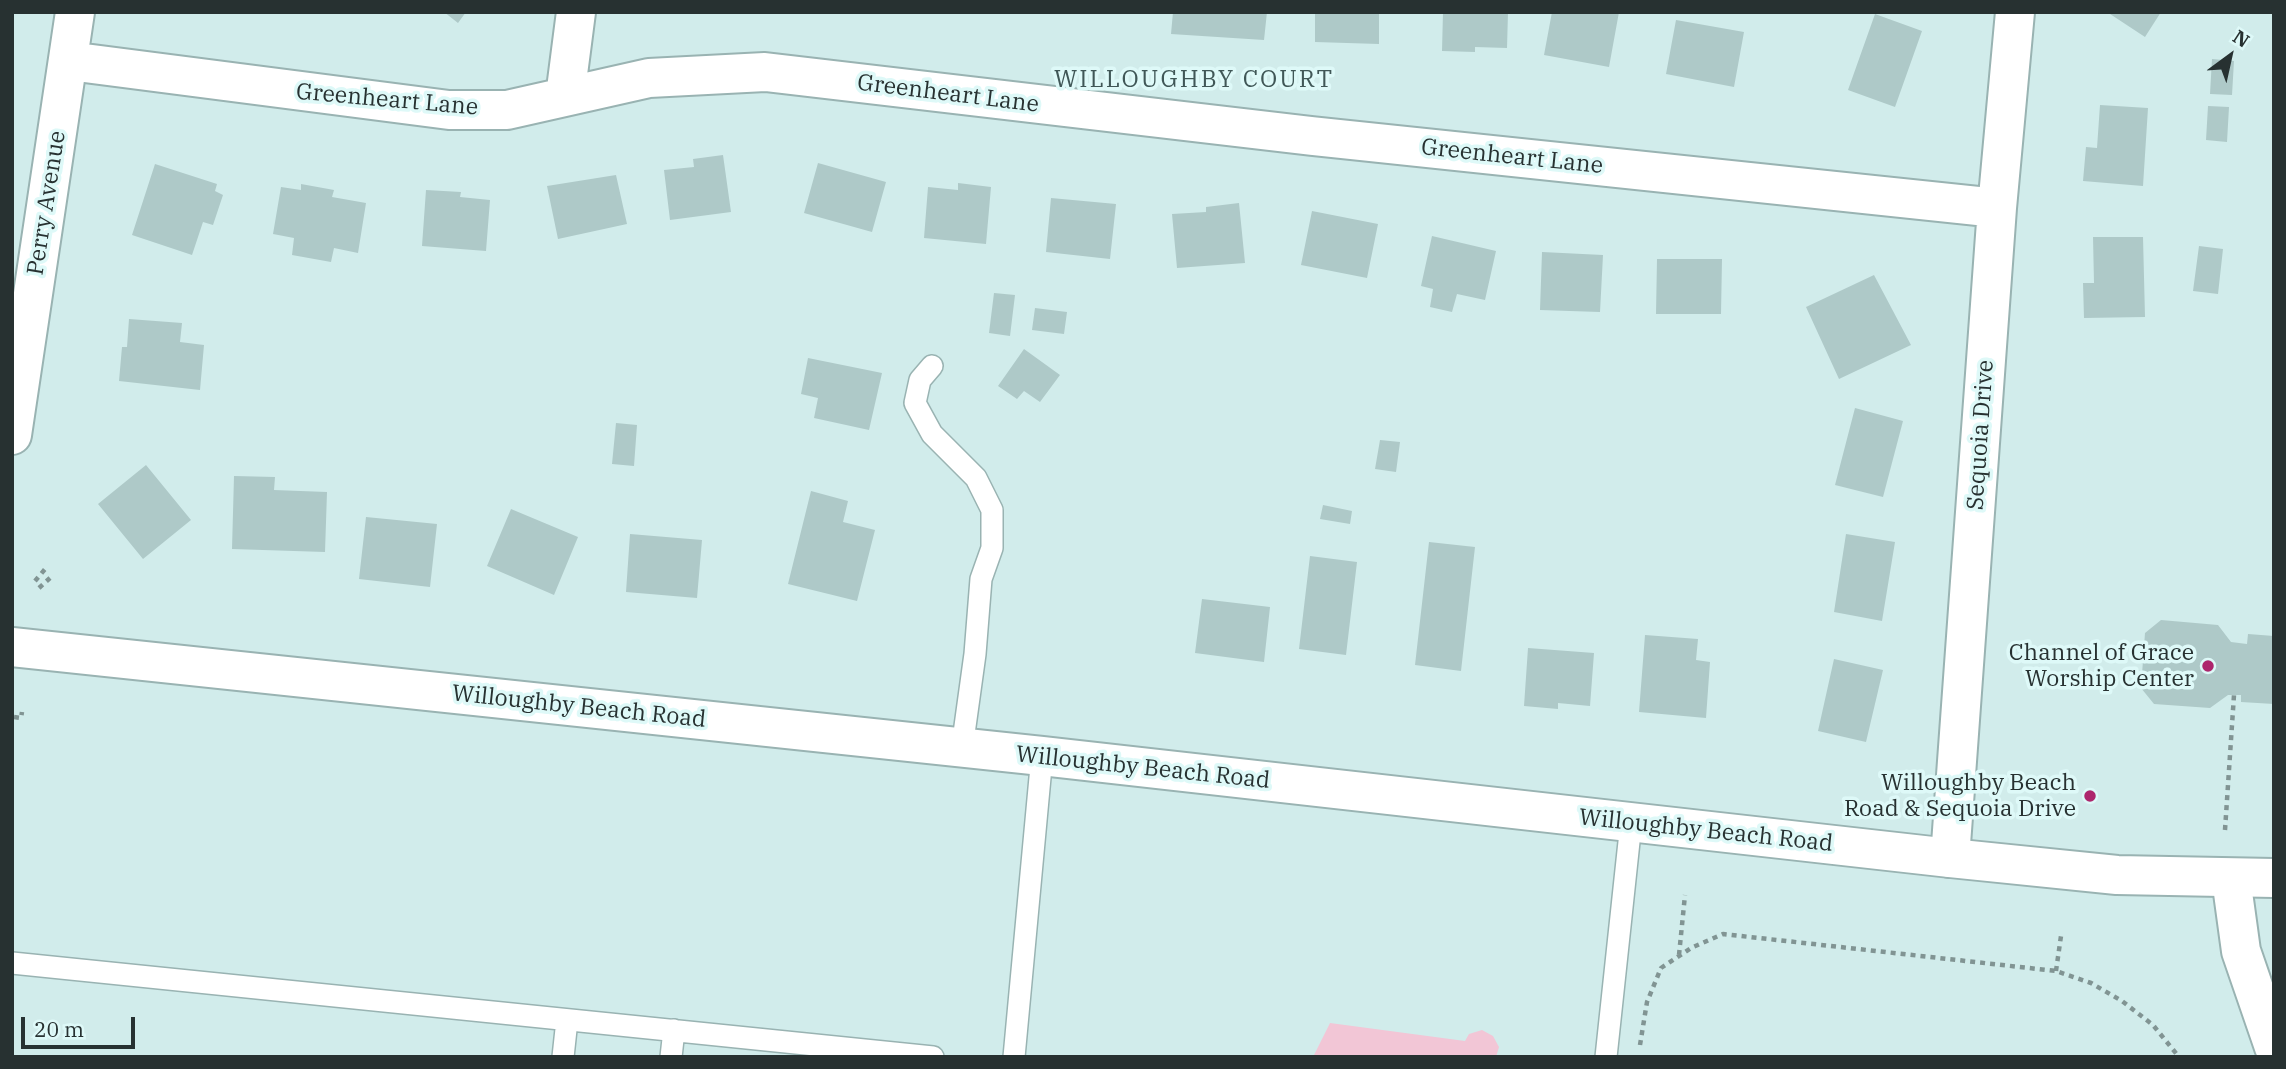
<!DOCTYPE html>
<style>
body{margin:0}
#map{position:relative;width:2286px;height:1069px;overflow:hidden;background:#d1eceb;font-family:"IBM Plex Serif",serif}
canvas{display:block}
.frame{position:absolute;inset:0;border:14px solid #273131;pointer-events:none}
.north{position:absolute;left:2195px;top:21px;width:70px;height:70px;-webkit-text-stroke:5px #def9f8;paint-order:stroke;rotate:33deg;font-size:19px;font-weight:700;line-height:28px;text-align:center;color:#273131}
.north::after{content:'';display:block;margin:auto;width:24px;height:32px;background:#273131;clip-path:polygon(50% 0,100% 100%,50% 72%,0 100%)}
.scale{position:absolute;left:21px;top:1017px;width:114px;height:32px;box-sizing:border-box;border:4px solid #273131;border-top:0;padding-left:9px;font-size:21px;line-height:24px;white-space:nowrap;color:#273131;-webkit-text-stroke:5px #def9f8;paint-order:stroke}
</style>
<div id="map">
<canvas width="2286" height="1069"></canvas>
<div class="frame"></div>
<div class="north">N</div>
<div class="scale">20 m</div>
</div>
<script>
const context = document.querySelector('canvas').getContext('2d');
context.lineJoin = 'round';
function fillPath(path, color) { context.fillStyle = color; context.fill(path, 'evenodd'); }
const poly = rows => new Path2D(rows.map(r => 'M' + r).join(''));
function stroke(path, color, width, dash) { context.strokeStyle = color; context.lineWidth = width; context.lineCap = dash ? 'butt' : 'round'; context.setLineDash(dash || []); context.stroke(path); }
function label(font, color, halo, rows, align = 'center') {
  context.font = font + ' "IBM Plex Serif",serif'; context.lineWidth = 7; context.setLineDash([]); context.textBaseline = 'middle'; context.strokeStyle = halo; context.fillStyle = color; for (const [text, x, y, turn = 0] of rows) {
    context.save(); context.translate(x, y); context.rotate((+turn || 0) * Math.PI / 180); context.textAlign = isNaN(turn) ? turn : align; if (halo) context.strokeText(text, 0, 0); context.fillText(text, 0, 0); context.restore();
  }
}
const green = poly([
 [1330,1023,1465,1041,1469,1034,1482,1030,1493,1036,1499,1047,1496,1057,1313,1057]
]);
const building = poly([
 [444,12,466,12,458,23],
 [1173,12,1267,12,1264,40,1171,34],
 [1315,12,1379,12,1379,44,1315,42],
 [1443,12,1508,12,1507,48,1475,47,1475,52,1442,51],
 [1552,12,1619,12,1609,67,1544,55],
 [2107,12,2161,12,2145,37],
 [1875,14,1922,31,1895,107,1848,90],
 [1676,20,1744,32,1734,87,1666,74],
 [2212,59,2234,61,2232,95,2210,94],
 [2100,105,2148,108,2143,186,2083,181,2086,147,2097,148],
 [2208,106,2229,107,2227,142,2206,140],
 [723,155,731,212,670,220,664,170,694,167,693,159],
 [818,163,886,182,872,232,804,213],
 [155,164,217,184,215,191,223,195,213,225,203,222,192,255,132,235],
 [616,175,627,224,558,239,547,186],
 [958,183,991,187,986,244,924,238,928,187,958,190],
 [301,184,334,190,332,197,366,203,358,253,334,248,331,262,292,255,294,238,273,234,281,187,301,190],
 [426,190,461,192,460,197,490,200,486,251,422,246],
 [1051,198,1116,204,1110,259,1046,252],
 [1239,203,1245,263,1177,268,1172,214,1206,212,1206,207],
 [1312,211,1378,224,1367,278,1301,265],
 [1432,236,1496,251,1485,300,1457,294,1452,312,1430,307,1433,289,1421,286],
 [2093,237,2143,237,2145,317,2084,318,2083,283,2094,283],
 [2199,246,2223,249,2218,294,2193,291],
 [1542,252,1603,255,1600,312,1540,310],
 [1657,259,1722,259,1721,314,1656,314],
 [1874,275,1911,345,1839,379,1806,307],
 [994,293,1015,295,1010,336,989,333],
 [1035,308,1067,312,1064,334,1032,330],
 [129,319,182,323,180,342,204,345,200,390,119,381,122,347,127,347],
 [1024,349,1060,375,1040,402,1024,391,1017,399,998,386],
 [808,358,882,373,869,430,814,418,818,398,801,394],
 [1855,408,1903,421,1883,497,1835,485],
 [616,423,637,425,634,466,612,464],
 [1380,440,1400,442,1396,472,1375,469],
 [146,465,191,520,143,559,98,504],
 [234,476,275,477,274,490,327,492,325,552,232,549],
 [811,491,848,501,843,522,875,530,857,601,788,584],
 [1323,505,1352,511,1350,524,1320,519],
 [511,509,578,537,554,595,487,566],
 [366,517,437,524,430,587,359,579],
 [630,534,702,540,697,598,626,592],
 [1846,534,1895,542,1882,621,1834,612],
 [1429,542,1475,547,1461,671,1415,665],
 [1310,556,1357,562,1346,655,1299,649],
 [1202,599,1270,607,1264,662,1195,653],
 [2161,620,2218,625,2231,642,2247,644,2248,634,2274,636,2274,704,2241,702,2241,695,2228,695,2210,708,2154,704,2141,688,2145,633],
 [1645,635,1698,639,1696,660,1710,662,1706,718,1639,712],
 [1528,648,1594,653,1590,706,1558,703,1558,709,1524,706],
 [1834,659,1883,670,1866,742,1818,731]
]);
const path = poly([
 [35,581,46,568],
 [39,588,50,578],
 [14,717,21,718,22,712],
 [2225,830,2234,695],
 [1679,955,1685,895],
 [2056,971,2061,936],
 [1640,1045,1647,1002,1661,968,1691,948,1723,934,2056,971,2091,983,2122,1001,2153,1025,2179,1057]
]);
const lane = poly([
 [932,366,920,380,915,403,932,434,976,478,992,510,992,548,981,579,975,654,962,748],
 [12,963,933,1057],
 [563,1057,567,1020],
 [671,1057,674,1030],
 [1014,1057,1042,756],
 [1606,1057,1631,823]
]);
const street = poly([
 [69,61,449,110,507,110,649,78,765,72,1312,136,1997,208],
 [565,97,576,12],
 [12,435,75,12],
 [1950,858,1997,208,2015,12],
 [2231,878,2241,951,2274,1047]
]);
const secondary = poly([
 [12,647,1042,756,1950,858,2117,875,2274,878]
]);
const markers = [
 [2208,666,7,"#ad266c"],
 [2090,796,7,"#ad266c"]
];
const streetNames = [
 ["Greenheart Lane",948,94,7],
 ["Greenheart Lane",387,100,5],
 ["Greenheart Lane",1512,157,6],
 ["Perry Avenue",47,203,-81],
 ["Sequoia Drive",1981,435,-86],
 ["Willoughby Beach Road",579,707,6],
 ["Willoughby Beach Road",1143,768,6],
 ["Willoughby Beach Road",1706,831,6]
];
const poiNames = [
 ["Channel of Grace",2194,653],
 ["Worship Center",2194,679],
 ["Willoughby Beach",2076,783],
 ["Road & Sequoia Drive",2076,809]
];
const neighbourhoodNames = [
 ["WILLOUGHBY COURT",1194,80]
];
fillPath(green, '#f2c6d6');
fillPath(building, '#aec9c8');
stroke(lane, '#99b3b2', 24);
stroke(street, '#99b3b2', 42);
stroke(secondary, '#99b3b2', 42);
stroke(path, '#819493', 4.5, [5, 5]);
stroke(lane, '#fff', 21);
stroke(street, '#fff', 38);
stroke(secondary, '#fff', 38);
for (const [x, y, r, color] of markers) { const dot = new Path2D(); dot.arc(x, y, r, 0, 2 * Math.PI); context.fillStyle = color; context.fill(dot); stroke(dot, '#def9f8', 2.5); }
label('23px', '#273131', '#def9f8', streetNames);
label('23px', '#273131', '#def9f8', poiNames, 'right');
context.letterSpacing = '2px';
label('24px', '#405757', '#def9f8', neighbourhoodNames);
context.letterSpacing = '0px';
</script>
